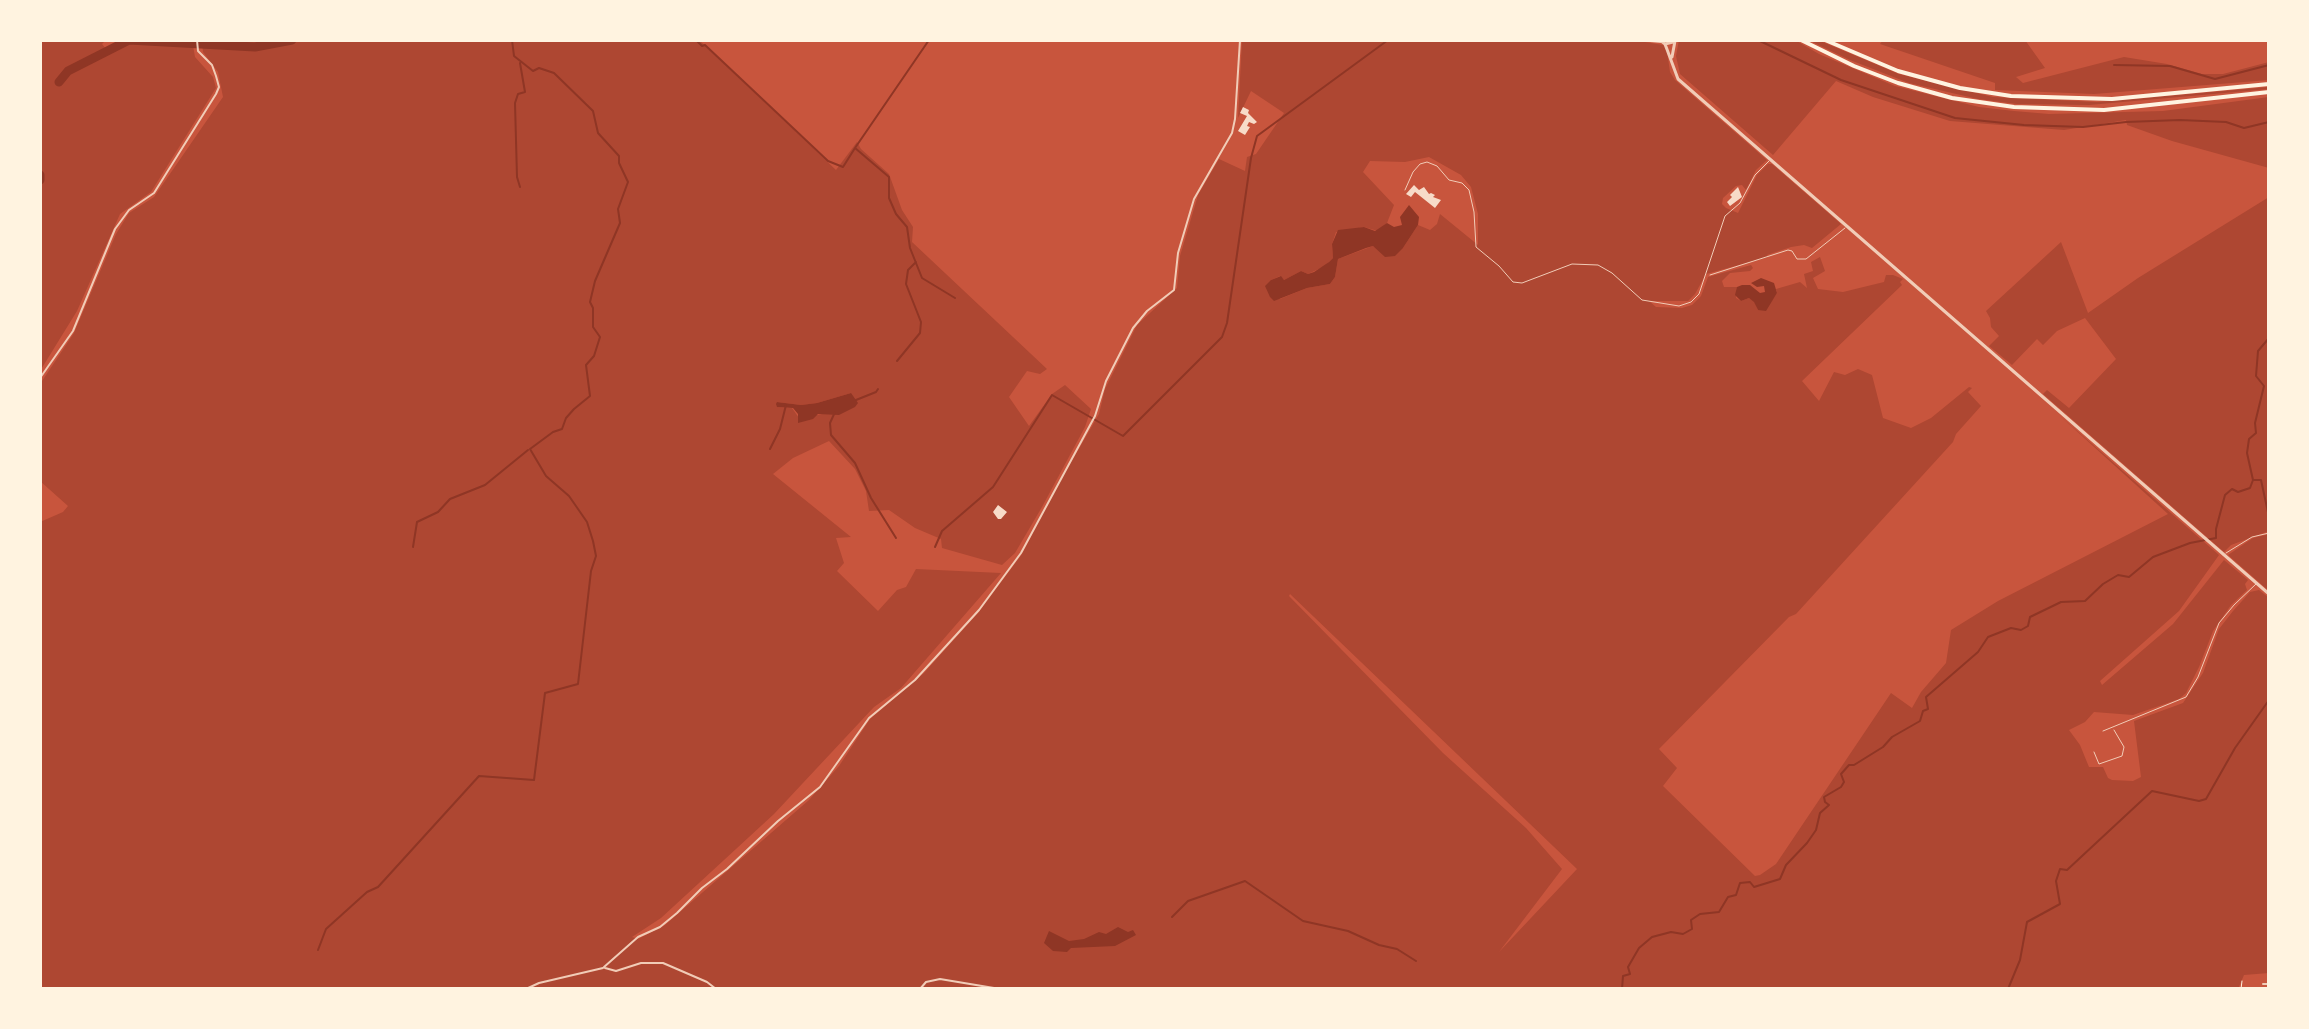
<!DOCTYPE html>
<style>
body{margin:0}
#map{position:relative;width:2309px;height:1029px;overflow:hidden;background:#c8553d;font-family:Quicksand,sans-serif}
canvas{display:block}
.frame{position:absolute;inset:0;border:42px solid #fff3e0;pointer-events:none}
</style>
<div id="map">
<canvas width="2309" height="1029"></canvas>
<div class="frame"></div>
</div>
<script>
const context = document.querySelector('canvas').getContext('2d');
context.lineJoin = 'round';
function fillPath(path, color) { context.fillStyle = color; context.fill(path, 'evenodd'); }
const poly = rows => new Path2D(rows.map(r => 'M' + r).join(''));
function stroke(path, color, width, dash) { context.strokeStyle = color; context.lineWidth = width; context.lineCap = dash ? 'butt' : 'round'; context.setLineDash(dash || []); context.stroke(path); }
const green = poly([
 [40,40,106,40,102,44,107,50,143,40,192,40,195,57,213,77,216,88,151,192,120,214,77,311,40,371],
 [202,40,699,40,836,170,857,142,861,149,889,174,902,210,913,227,912,242,1047,369,1040,374,1027,371,1009,397,1029,426,1052,394,1065,385,1091,409,1085,427,1042,507,1015,553,1002,565,942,548,941,539,915,528,889,510,869,511,866,491,855,469,829,441,793,458,773,474,851,537,836,538,844,563,837,571,878,611,897,590,906,587,916,569,1001,573,901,688,874,707,774,814,661,918,632,937,638,939,665,925,809,800,839,766,870,719,924,673,978,613,1022,554,1055,490,1099,414,1105,389,1137,325,1177,288,1180,256,1198,195,1219,159,1245,171,1247,157,1256,154,1284,113,1251,91,1238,118,1242,40,1633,40,1663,45,1667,51,1670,72,1675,80,1767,160,1756,170,1746,190,1742,185,1736,186,1723,198,1722,204,1726,208,1738,213,1757,175,1768,164,1772,164,1841,224,1812,248,1804,245,1791,247,1767,255,1768,257,1706,274,1695,294,1688,301,1649,301,1656,307,1682,308,1692,305,1701,296,1708,277,1751,265,1753,268,1750,271,1730,273,1722,281,1724,287,1737,287,1736,298,1741,301,1749,298,1754,301,1758,310,1768,306,1777,293,1776,289,1800,282,1807,288,1804,274,1813,271,1811,262,1820,257,1825,271,1813,278,1818,289,1843,292,1884,282,1886,275,1893,275,1903,279,1900,282,1902,285,1802,381,1819,401,1834,372,1845,375,1858,369,1872,375,1883,418,1911,428,1931,418,1969,387,1972,388,1968,392,1981,406,1956,434,1953,442,1796,614,1789,617,1659,749,1677,768,1663,786,1755,876,1760,875,1776,864,1891,693,1912,708,1921,692,1946,663,1951,630,1998,601,2168,514,2060,416,2219,555,2179,611,2100,681,2102,685,2173,624,2224,560,2248,580,2245,584,2247,590,2231,605,2213,631,2199,667,2186,693,2179,699,2133,715,2094,712,2085,722,2069,730,2080,745,2089,767,2103,767,2108,778,2112,780,2133,781,2141,777,2134,721,2183,703,2203,673,2219,629,2233,611,2250,592,2259,590,2269,598,2269,973,2244,975,2238,989,40,989,40,522,63,512,68,506,40,481,40,384,74,333,116,234,129,213,154,197,223,97,218,72,203,52],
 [1429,157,1461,175,1471,187,1478,214,1478,245,1440,214,1437,224,1430,230,1418,225,1403,248,1379,250,1373,246,1338,259,1335,277,1330,284,1307,288,1280,299,1271,280,1280,276,1284,280,1301,271,1308,274,1325,266,1333,258,1332,244,1336,232,1364,227,1378,231,1387,223,1394,205,1363,172,1370,161,1405,162],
 [851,393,840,414,828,413,799,418,792,408,777,407,777,402,801,405,817,403],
 [1290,594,1577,869,1499,952,1562,869,1526,828,1443,753,1289,596],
 [1679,40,1795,40,1819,54,1895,86,1979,107,2014,111,2049,114,2163,111,2269,97,2269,168,2172,141,2127,125,2126,120,2064,130,1950,121,1873,97,1836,81,1773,155,1680,74,1676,56],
 [1808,40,1818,40,1899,74,1993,97,2097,102,2269,87,2269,89,2089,105,2017,104,1978,99,1909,83,1850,60],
 [1883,40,2025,40,2045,68,2016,77,2023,83,2124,57,2167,64,2202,74,2223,74,2269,62,2269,80,2094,94,1995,90,1995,83,1880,44],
 [2269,197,2269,531,2231,545,2224,552,2043,394,2047,390,2069,408,2116,359,2085,318,2057,331,2043,345,2037,339,2012,365,1989,346,1999,336,1991,327,1990,318,1986,311,2061,242,2088,313,2138,278],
 [2269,534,2269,591,2228,555,2253,538]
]);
const water = poly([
 [1409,205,1419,217,1418,225,1403,248,1395,256,1385,257,1373,246,1366,248,1338,259,1335,277,1330,284,1307,288,1274,301,1270,297,1265,286,1271,280,1281,276,1284,280,1301,271,1308,274,1314,272,1329,262,1333,258,1332,244,1338,230,1364,227,1375,231,1387,223,1394,227,1402,225,1400,217],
 [1761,278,1774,283,1777,293,1766,311,1758,310,1754,302,1749,298,1741,301,1735,295,1737,287,1742,285,1750,285,1760,293,1765,292,1764,286,1757,287,1751,283],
 [851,393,858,403,855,407,839,415,818,414,813,419,798,423,798,414,793,408,777,407,776,404,777,402,801,405,817,403],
 [1118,927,1128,932,1133,930,1136,935,1115,946,1071,948,1067,952,1053,951,1044,943,1049,931,1069,941,1084,939,1099,932,1106,934]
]);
const stream = poly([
 [696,40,702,46,705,45,828,161,843,167,855,148],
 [929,40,855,148,889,177,889,198,896,214,907,227,910,248,922,278,955,298],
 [1758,40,1841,80,1955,118,2024,125,2083,127,2126,122,2180,120,2226,122,2244,128,2269,122],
 [2114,65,2170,66,2215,79,2269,65],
 [520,187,517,177,515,103,518,94,525,92,520,63],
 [897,361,920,333,921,322,906,284,908,270,916,262],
 [856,400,876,392,878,389],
 [835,412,830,423,831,435,855,463,871,498,896,538],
 [770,449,780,429,786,405],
 [2253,480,2261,480,2269,517],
 [413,547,417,522,438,512,450,499,485,485,528,450],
 [935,547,942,531,993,487,1052,395,1123,436,1222,337,1227,323,1251,158,1257,136,1388,40],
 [1172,917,1188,901,1245,881,1303,921,1348,931,1379,945,1397,949,1416,961],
 [318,950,326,929,367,892,378,887,479,776,534,780,545,693,578,684,591,571,596,556,593,541,587,522,569,496,546,476,530,449,553,432,562,429,566,418,574,409,590,396,586,365,594,356,600,337,593,327,593,308,590,302,595,281,620,223,618,209,628,182,619,163,619,156,598,133,593,111,554,73,539,68,533,71,514,56,512,40],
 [1622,989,1623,976,1630,974,1628,967,1639,948,1652,937,1671,932,1683,934,1692,929,1691,920,1700,914,1719,912,1728,897,1736,895,1740,883,1750,882,1754,887,1780,879,1786,865,1807,843,1816,830,1820,813,1829,805,1825,802,1824,797,1841,787,1844,782,1841,774,1849,765,1854,765,1883,747,1892,737,1920,721,1923,711,1928,709,1926,697,1978,652,1988,637,2011,628,2021,630,2028,626,2030,617,2061,602,2085,601,2103,584,2118,575,2129,577,2153,557,2190,543,2216,538,2216,529,2225,495,2232,489,2238,492,2250,488,2253,480,2247,453,2249,439,2256,433,2255,423,2264,386,2256,376,2258,351,2269,338],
 [2008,989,2020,960,2027,922,2060,904,2056,881,2060,869,2067,870,2152,791,2199,801,2206,799,2235,748,2269,700]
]);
const river = poly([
 [59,82,68,71,129,40,255,47,292,40],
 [40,175,40,180]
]);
const building = poly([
 [1243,107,1249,110,1248,113,1257,122,1254,124,1249,122,1247,126,1250,127,1245,135,1238,131,1247,116,1240,113],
 [1414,185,1419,190,1424,187,1429,194,1431,193,1435,195,1433,197,1441,200,1435,208,1415,192,1411,197,1406,194],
 [1738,187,1742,197,1730,206,1727,202,1732,197,1730,195],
 [998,505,1007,512,1001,519,998,519,993,512]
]);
const path = poly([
 [2241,989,2242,981]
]);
const service = poly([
 [1405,190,1413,172,1420,164,1427,162,1437,166,1449,180,1462,183,1469,190,1474,212,1476,247,1499,266,1513,282,1522,283,1572,264,1598,265,1612,273,1642,300,1679,306,1691,302,1699,294,1725,216,1740,203,1755,175,1769,161],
 [1710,275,1788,250,1792,251,1797,259,1806,259,1845,228],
 [2226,553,2252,537,2269,533],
 [2103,731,2186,697,2198,677,2219,623,2234,605,2256,584],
 [2094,752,2099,764,2122,756,2124,747,2114,730]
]);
const minor = poly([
 [1639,40,1661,42],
 [40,378,73,331,115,229,129,210,154,193,216,94,219,87,216,76,212,65,198,51,197,40],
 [604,967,638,937,660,927,677,913,702,888,727,869,778,821,820,787,869,718,915,680,979,610,1021,553,1095,416,1106,381,1133,328,1147,311,1174,290,1178,253,1194,199,1232,133,1235,119,1240,40],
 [605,968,616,971,641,963,663,963,707,982,716,989],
 [2263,984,2269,984],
 [526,989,539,983,603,968],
 [920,989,926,982,940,979,1000,989]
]);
const tertiary = poly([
 [1660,40,1665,44,1673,42],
 [1665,44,1678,79,2269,594],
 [1672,57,1675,41]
]);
const trunk = poly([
 [1801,40,1854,66,1898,83,1952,98,2014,107,2104,110,2269,92],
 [1825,40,1898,71,1960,88,2011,96,2112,99,2269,84]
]);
fillPath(green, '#ae4732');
fillPath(water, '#8f3625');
stroke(stream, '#8f3625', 2);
stroke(river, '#8f3625', 9);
fillPath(building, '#f7dbc8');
stroke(path, '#fff3e0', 1);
stroke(service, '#f1ccb7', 1);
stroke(minor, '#f1ccb7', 2);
stroke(tertiary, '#f1ccb7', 3);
stroke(trunk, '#fff3e0', 4);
</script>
